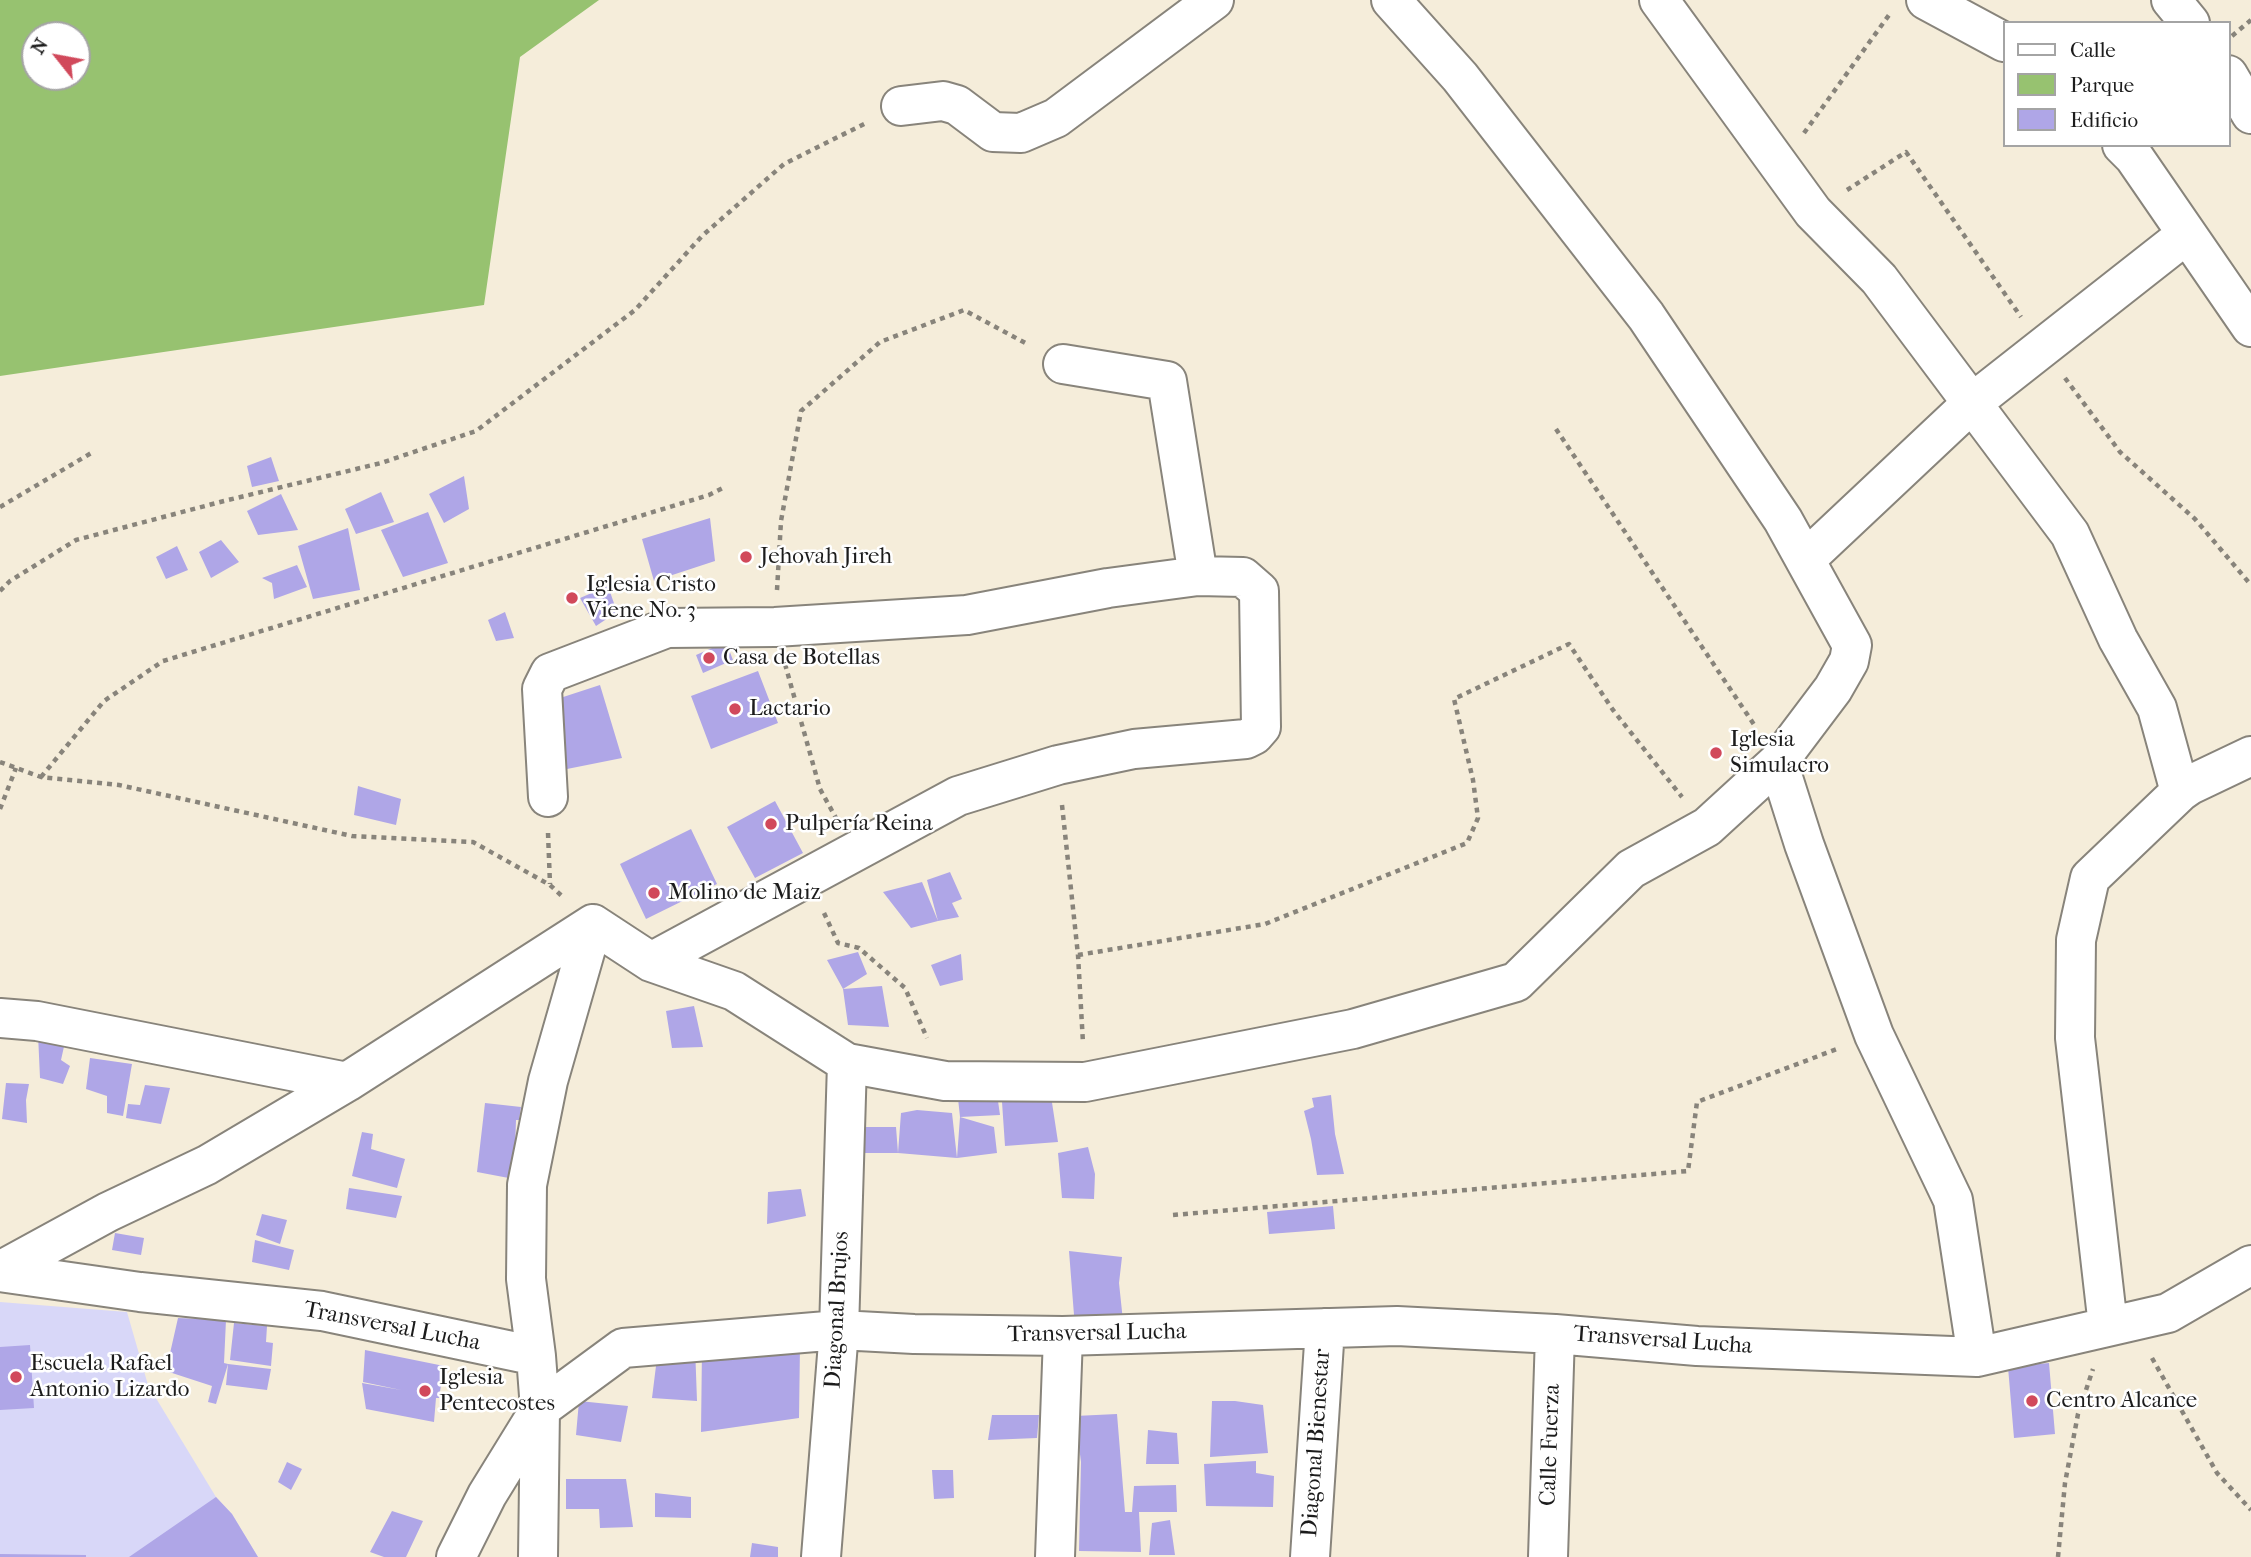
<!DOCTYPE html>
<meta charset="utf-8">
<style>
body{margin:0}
#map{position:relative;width:2251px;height:1557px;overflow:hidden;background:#f5edda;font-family:"IM FELL French Canon",serif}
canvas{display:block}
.legend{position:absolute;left:2003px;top:21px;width:228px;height:126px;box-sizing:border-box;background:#fff;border:2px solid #a4a4a4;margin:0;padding:9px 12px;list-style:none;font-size:21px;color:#1c1c1c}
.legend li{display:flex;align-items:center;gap:14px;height:35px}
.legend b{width:35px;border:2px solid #a4a4a4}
.north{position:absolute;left:21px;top:21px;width:70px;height:70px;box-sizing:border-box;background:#fff;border:2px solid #a4a4a4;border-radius:50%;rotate:301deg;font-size:19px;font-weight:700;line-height:28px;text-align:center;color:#1c1c1c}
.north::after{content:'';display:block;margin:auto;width:24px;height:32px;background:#d1495b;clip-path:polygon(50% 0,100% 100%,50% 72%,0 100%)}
</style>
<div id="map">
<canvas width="2251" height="1557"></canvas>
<ul class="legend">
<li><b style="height:9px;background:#fff"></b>Calle</li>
<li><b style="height:19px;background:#97c270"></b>Parque</li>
<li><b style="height:19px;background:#afa6e7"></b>Edificio</li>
</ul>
<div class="north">N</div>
</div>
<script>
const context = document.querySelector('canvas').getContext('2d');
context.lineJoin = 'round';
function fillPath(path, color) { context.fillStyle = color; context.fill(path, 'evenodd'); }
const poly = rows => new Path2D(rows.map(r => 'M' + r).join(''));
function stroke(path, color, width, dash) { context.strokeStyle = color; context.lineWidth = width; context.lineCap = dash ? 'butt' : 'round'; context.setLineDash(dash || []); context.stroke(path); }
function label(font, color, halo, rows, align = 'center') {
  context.font = font + ' "IM FELL French Canon",serif'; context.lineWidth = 5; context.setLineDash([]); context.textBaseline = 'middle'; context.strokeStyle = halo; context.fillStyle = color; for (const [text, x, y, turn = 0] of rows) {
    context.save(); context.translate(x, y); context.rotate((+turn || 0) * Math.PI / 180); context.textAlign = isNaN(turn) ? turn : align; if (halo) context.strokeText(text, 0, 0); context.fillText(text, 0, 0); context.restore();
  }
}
const built = poly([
 [0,1302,127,1312,148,1385,216,1497,232,1514,258,1557,0,1557]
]);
const green = poly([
 [0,0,599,0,520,57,484,305,0,376],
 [35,35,77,35,77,77,35,77]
]);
const building = poly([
 [271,457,279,481,252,487,247,466],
 [464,476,469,509,444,523,429,494],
 [381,492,394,522,356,534,345,509],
 [281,494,298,530,258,535,247,511],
 [428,512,448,563,403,577,381,530],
 [710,518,715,561,654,581,642,539],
 [348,528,360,590,313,599,298,546],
 [221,540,239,562,211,578,199,552],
 [177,546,188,570,166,579,156,557],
 [297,565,307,587,274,599,272,583,262,578],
 [608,586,617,612,596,626,580,598],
 [505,612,514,638,496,641,488,620],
 [726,642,733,660,703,673,696,655],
 [758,671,778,723,711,749,691,696],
 [600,685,622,758,567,769,563,731,554,700],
 [358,786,401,799,396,825,354,815],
 [775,801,803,853,755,878,727,827],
 [691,829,717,884,646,919,620,864],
 [950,872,962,899,952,903,959,917,938,921,927,880],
 [922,882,938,921,911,928,883,892],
 [858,952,867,974,843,989,827,960],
 [961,954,963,980,940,986,931,965],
 [882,986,889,1027,848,1025,843,989],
 [694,1006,703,1047,672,1048,666,1011],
 [38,1034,65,1042,61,1060,70,1066,63,1084,40,1078],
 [90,1058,132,1064,123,1116,107,1113,107,1096,86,1089],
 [6,1083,29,1084,26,1100,27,1123,2,1119],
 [145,1085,170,1088,161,1124,126,1118,128,1104,140,1105],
 [996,1087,1000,1115,960,1117,957,1089],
 [1331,1095,1335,1134,1344,1174,1317,1175,1311,1139,1304,1111,1314,1107,1312,1098],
 [1051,1096,1058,1142,1005,1146,1002,1102],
 [485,1103,521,1107,519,1120,516,1120,514,1179,477,1172],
 [917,1110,952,1113,957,1158,898,1153,901,1113],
 [960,1117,994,1127,997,1153,957,1158],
 [862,1127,896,1127,898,1153,863,1153],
 [362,1132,373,1134,371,1149,405,1159,397,1188,352,1176],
 [1088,1147,1095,1174,1094,1199,1062,1198,1058,1153],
 [349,1188,402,1196,396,1218,346,1209],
 [801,1189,806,1216,767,1224,768,1192],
 [1333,1206,1335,1229,1269,1234,1267,1212],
 [262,1214,287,1220,280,1244,256,1235],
 [115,1233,144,1238,141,1255,112,1250],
 [255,1240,294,1250,289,1270,252,1262],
 [1069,1251,1122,1257,1119,1283,1123,1321,1074,1315],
 [178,1318,226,1320,224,1363,228,1364,216,1404,208,1402,212,1386,166,1371],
 [234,1323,267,1326,266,1342,273,1343,271,1366,230,1360],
 [30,1345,34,1408,0,1410,0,1347],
 [695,1346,697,1401,652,1398,657,1358],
 [800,1346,799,1418,701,1432,702,1348],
 [365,1350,444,1366,439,1398,436,1398,434,1422,366,1409,362,1383,401,1390,363,1382],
 [2049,1363,2055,1434,2014,1438,2008,1367],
 [228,1364,271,1369,267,1390,226,1385],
 [579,1401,628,1406,621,1442,576,1435],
 [1212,1401,1235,1401,1263,1405,1268,1453,1210,1457],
 [1117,1414,1125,1512,1132,1512,1134,1486,1176,1485,1177,1512,1139,1512,1141,1552,1079,1551,1081,1462,1075,1416],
 [992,1415,1039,1415,1037,1438,988,1440],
 [1148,1430,1177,1433,1179,1464,1146,1464],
 [1256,1461,1256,1473,1274,1476,1273,1507,1206,1506,1204,1464],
 [287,1462,302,1469,291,1490,278,1482],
 [932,1470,953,1470,954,1498,934,1499],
 [566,1479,626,1479,633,1527,600,1528,599,1509,566,1509],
 [655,1493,691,1497,691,1518,655,1517],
 [216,1497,232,1514,258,1557,129,1557],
 [392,1511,423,1521,406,1557,384,1557,370,1552],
 [1170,1520,1175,1555,1149,1555,1152,1523],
 [752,1543,778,1547,778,1557,750,1557],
 [0,1554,86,1555,86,1557,0,1557]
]);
const path = poly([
 [2232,36,2251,20],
 [1804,133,1889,15],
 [1847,190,1906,152,2021,317],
 [2065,378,2120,452,2195,519,2251,585],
 [1556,429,1755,726],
 [0,507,93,452],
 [777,590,781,521,801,411,880,342,964,310,1029,345],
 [0,591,10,581,76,540,224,501,381,463,476,431,635,310,702,236,784,164,866,123],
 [785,664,820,789,836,818],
 [0,762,41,777,119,785,352,836,473,842,550,885,564,898],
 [41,777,104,701,163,661,709,495,725,487],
 [1062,805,1078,955,1083,1043],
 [0,809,16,768],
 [548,833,550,884],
 [824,913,838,943,859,948,905,988,927,1038],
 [1078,955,1265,924,1467,843,1478,818,1473,780,1454,699,1569,644,1613,710,1682,797],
 [1173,1215,1688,1171,1697,1102,1837,1049],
 [2152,1358,2217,1473,2251,1510],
 [2058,1557,2065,1483,2078,1414,2093,1369]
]);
const street = poly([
 [1659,0,1813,212,1879,279,2070,534,2118,639,2157,708,2180,792],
 [1926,0,2004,42],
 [2171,0,2190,23],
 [2228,75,2251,114],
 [901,106,943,101,957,105,993,132,1021,133,1056,118,1214,0],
 [2122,145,2134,157,2251,327],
 [1063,364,1167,381,1198,576],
 [1805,560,1972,403,2187,234],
 [1778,762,1804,844,1874,1035,1953,1200,1977,1357],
 [548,797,542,689,550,673,667,628,775,627,967,615,1108,588,1198,576,1243,577,1259,591,1261,727,1254,735,1246,739,1134,749,1058,765,958,796,651,962],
 [593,924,651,962,734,991,847,1063,945,1081,1085,1082,1353,1029,1516,982,1631,869,1707,827,1778,762,1833,689,1849,661,1852,645,1783,520,1646,316,1460,77,1391,0],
 [0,1018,37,1021,347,1082],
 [0,1271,108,1212,207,1165,347,1082,593,924],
 [0,1272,140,1292,322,1311,536,1356,540,1409,538,1557],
 [2108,1326,2075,1038,2076,940,2090,878,2180,792,2190,785,2251,756],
 [536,1356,526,1279,527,1185,548,1081,593,924],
 [456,1557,487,1495,540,1409,623,1348,839,1330,914,1334,1063,1336,1397,1326,1555,1334,1697,1346,1977,1357,2168,1313,2251,1265],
 [821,1557,839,1330,847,1063],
 [1055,1557,1063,1336],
 [1310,1557,1325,1328],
 [1548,1557,1555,1334]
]);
const markers = [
 [746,557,7,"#d1495b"],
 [572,598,7,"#d1495b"],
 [709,658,7,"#d1495b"],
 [735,709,7,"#d1495b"],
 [1716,753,7,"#d1495b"],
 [771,824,7,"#d1495b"],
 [654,893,7,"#d1495b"],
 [16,1377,7,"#d1495b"],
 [425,1391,7,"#d1495b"],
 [2032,1401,7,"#d1495b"]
];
const poiNames = [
 ["Jehovah Jireh",760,557],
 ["Iglesia Cristo",586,585],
 ["Viene No. 3",586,611],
 ["Casa de Botellas",723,658],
 ["Lactario",749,709],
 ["Iglesia",1730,740],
 ["Simulacro",1730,766],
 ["Pulpería Reina",785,824],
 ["Molino de Maiz",668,893],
 ["Escuela Rafael",30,1364],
 ["Antonio Lizardo",30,1390],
 ["Iglesia",439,1378],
 ["Pentecostes",439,1404],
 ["Centro Alcance",2046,1401]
];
const streetNames = [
 ["Diagonal Brujos",838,1310,-87],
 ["Transversal Lucha",392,1327,11],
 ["Transversal Lucha",1097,1334,-1],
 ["Transversal Lucha",1663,1341,4],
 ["Diagonal Bienestar",1317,1443,-86],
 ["Calle Fuerza",1551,1445,-88]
];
fillPath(built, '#d8d7f8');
fillPath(green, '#97c270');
fillPath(building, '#afa6e7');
stroke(street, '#88847b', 42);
stroke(path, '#88847b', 4.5, [5, 5]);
stroke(street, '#fff', 38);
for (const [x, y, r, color] of markers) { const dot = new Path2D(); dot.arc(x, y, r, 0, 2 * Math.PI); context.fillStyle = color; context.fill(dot); stroke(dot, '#fff', 2.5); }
label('23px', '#1c1c1c', '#fff', poiNames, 'left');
label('23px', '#1c1c1c', '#fff', streetNames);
</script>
